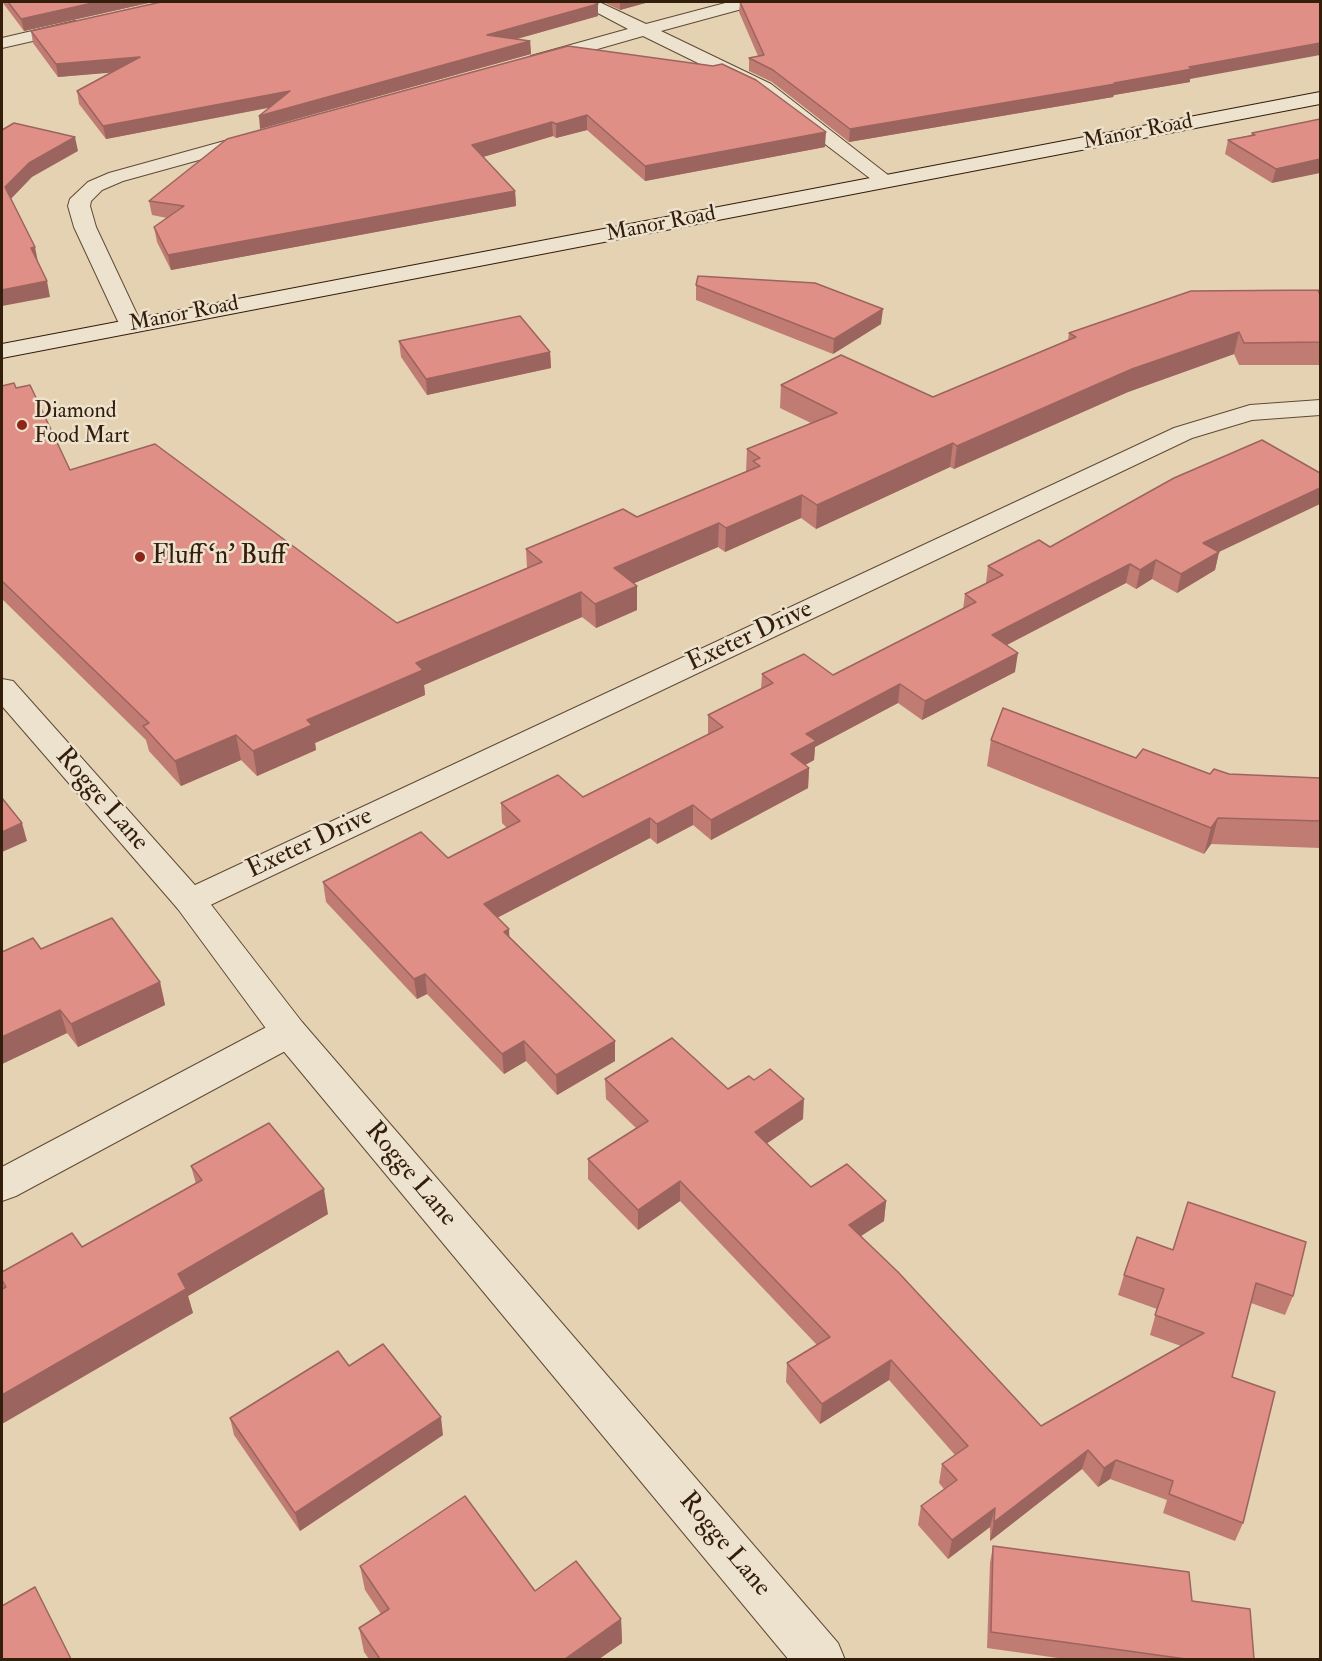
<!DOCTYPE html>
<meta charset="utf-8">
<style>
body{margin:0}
#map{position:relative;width:1322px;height:1661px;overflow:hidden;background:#e4d2b3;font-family:"IM FELL Double Pica",serif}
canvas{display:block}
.frame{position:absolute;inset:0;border:3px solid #331d0b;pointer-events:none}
</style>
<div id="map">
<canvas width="1322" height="1661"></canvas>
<div class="frame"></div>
</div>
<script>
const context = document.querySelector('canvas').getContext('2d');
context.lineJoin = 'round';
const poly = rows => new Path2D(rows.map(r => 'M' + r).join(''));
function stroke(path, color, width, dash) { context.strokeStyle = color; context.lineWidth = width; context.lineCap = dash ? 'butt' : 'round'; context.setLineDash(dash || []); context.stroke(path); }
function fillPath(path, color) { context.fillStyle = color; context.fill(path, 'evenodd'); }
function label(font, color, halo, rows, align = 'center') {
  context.font = font + ' "IM FELL Double Pica",serif'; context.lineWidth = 5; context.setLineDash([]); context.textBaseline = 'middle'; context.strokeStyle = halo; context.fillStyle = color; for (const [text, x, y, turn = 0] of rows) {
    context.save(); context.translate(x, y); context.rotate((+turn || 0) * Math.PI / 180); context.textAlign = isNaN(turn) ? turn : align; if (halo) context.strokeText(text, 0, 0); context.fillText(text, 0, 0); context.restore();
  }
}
const minor = poly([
 [577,2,599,2,646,24,729,2,755,2,753,6,661,31,771,84,897,182,894,186,880,186,757,92,643,36,538,66,531,64,529,60,531,56,628,29,577,2],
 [75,21,84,26,81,30,2,48,2,38,75,21],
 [257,132,264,134,267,138,264,142,123,181,102,190,91,201,90,206,96,227,142,325,138,330,122,330,74,227,68,206,70,199,88,182,109,173,257,132],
 [1320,400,1320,415,1252,420,1192,438,202,909,190,913,178,909,173,901,178,893,1174,428,1250,405,1320,400],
 [289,1018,302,1022,307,1032,302,1042,16,1196,2,1201,2,1167,276,1022,289,1018]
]);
const tertiary = poly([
 [2,679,13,681,202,893,302,1022,838,1643,845,1660,789,1660,276,1042,178,909,2,706,2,679]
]);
const secondary = poly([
 [1320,92,1320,104,2,358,2,344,1320,92]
]);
const wall = poly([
 [2,2,153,2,24,31,3,3,2,20],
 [603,2,649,2,620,10],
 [740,2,1320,2,1190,79,1190,82,1114,95,1113,97,849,142,772,82,749,71,749,58,758,56,739,12],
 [598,16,517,39,530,41,531,54,260,129,268,108,106,139,79,104,77,91,112,72,58,77,33,43,31,31],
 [713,66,825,147,645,181,587,130,556,138,553,136,483,157,515,191,516,206,171,270,157,242,154,227,167,218,152,215,149,201],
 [1320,119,1272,183,1225,154,1228,140,1251,135,1252,133],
 [696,285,881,324,833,354,696,300],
 [1320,295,1320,365,1239,365,1234,354,1128,392,954,469,950,467,816,529,801,518,725,552,718,547,634,583,637,610,596,628,582,617,424,685,425,695,315,743,316,750,257,776,241,760,181,786,149,751,146,740,2,599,2,386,16,388,70,470,397,623,527,568,526,549,637,517,746,472,747,449,811,423,780,408,781,385,933,397,1068,340,1069,333],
 [399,341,550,352,551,368,427,395,401,357],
 [1050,547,1219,552,1215,570,1177,593,1152,579,1136,589,1126,583,1007,645,1015,672,922,720,898,703,815,747,814,760,805,765,809,768,808,788,711,840,693,825,657,844,650,838,497,918,510,937,615,1041,615,1061,557,1095,526,1061,504,1074,427,994,417,999,326,902,323,882,448,858,507,828,502,823,501,803,583,797,708,735,708,715,761,689,762,674,833,675,963,609,965,594,986,583,988,566],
 [991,740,1136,758,1210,774,1320,778,1320,848,1211,844,1204,854,987,766],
 [41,949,160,982,165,1005,78,1047,67,1033,2,1064,2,952],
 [605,1079,728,1089,803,1119,766,1144,811,1187,886,1201,884,1221,861,1236,1041,1426,1181,1346,1150,1335,1157,1309,1118,1295,1124,1275,1137,1237,1293,1296,1285,1315,1251,1303,1232,1377,1243,1523,1235,1541,1163,1513,1167,1500,1110,1479,1098,1487,1082,1469,990,1541,990,1527,948,1559,918,1525,921,1506,944,1489,939,1483,942,1464,955,1455,889,1380,820,1424,786,1382,787,1363,817,1345,680,1201,638,1230,588,1179,588,1159,636,1128,606,1099],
 [191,1166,328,1214,188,1296,193,1313,3,1288,2,1283,2,1272,82,1247,196,1184],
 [349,1366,443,1435,300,1531,234,1435,230,1418],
 [993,1546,1192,1601,1254,1659,1065,1659,987,1648,990,1563],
 [360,1566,535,1591,621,1619,622,1643,599,1659,369,1659,364,1652,359,1628,381,1614,365,1590]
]);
const shadedWall = poly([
 [97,2,153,2,24,31,21,19],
 [620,2,649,2,620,10],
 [598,4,598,16,488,47,487,35],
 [530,41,531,54,260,129,259,116],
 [1320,43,1320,55,1190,79,1190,82,1114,95,1113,97,849,142,850,129,1114,83,1189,67],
 [140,57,143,70,58,77,56,64],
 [290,91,292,103,106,139,103,126],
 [587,115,587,130,556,138,556,124],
 [552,122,553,136,473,160,472,145],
 [826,132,825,147,645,181,645,166],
 [75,137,78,151,32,177,8,202,5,187,29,163],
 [1320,159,1320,173,1272,183,1276,169],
 [515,191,516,206,171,270,168,255],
 [35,247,38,262,34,263,31,248],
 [47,281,50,297,2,306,2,290],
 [883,309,881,324,833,354,834,339],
 [1239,332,1234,354,1128,392,954,469,957,446,1132,369],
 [550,352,551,368,427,395,426,379],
 [953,443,950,467,816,529,817,505],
 [1320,488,1320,504,1219,552,1215,570,1177,593,1181,574,1203,543],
 [802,495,801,518,725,552,726,528],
 [719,523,718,547,614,592,614,568],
 [1156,560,1152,579,1136,589,1140,570],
 [1130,564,1126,583,989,654,992,635],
 [637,586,637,610,596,628,595,604],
 [581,592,582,617,424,685,425,695,315,743,316,750,257,776,253,751,307,720,416,663],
 [1018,653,1015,672,922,720,925,701],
 [900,684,898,703,815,747,814,760,789,774,791,754,806,734],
 [236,735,241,760,181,786,175,761],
 [809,768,808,788,711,840,711,820],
 [693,805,693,825,657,844,657,824],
 [650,818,650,838,485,924,484,904],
 [1218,818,1211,844,1204,854,1211,828],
 [22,823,27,841,2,852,2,832],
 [509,929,510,949,504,932],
 [425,974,427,994,417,999,414,979],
 [160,982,165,1005,78,1047,71,1024],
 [60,1010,67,1033,2,1064,2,1037],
 [524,1041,526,1061,504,1074,502,1054],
 [615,1041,615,1061,557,1095,556,1075],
 [804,1099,803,1119,754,1152,755,1132],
 [680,1181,680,1201,638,1230,638,1210],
 [324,1189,328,1214,188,1296,193,1313,2,1424,2,1395,178,1274],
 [886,1201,884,1221,847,1245,849,1225],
 [891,1360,889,1380,820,1424,822,1404],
 [441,1417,443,1435,300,1531,295,1513],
 [1088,1450,1082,1469,990,1541,994,1522],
 [1116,1460,1110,1479,1098,1487,1104,1468],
 [995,1508,990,1527,948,1559,952,1540],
 [621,1619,622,1643,599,1659,565,1659]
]);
const building = poly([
 [8,2,97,2,21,19,8,2],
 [161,2,594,2,598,4,487,35,530,41,259,116,290,91,103,126,77,91,140,57,56,64,31,31,161,2],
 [740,2,1320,2,1320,43,1189,67,1192,69,1114,83,1115,84,850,129,773,70,749,58,764,55,740,2],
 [568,46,713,66,722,64,756,80,826,132,645,166,587,115,556,124,552,122,472,145,515,191,168,255,154,227,184,206,149,201,227,139,568,46],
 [1320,119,1320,159,1276,169,1228,140,1255,135,1252,133,1320,119],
 [14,123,75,137,29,163,5,187,35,247,31,248,47,281,2,290,2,130,14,123],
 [698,276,815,283,883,309,834,339,696,285,698,276],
 [1318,290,1320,295,1320,342,1244,343,1239,332,1132,369,957,446,953,443,817,505,802,495,726,528,719,523,614,568,637,586,595,604,581,592,416,663,423,670,307,720,312,725,253,751,236,735,175,761,143,726,149,723,2,581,2,386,14,383,16,388,30,385,70,470,155,444,397,623,542,562,526,549,623,509,637,517,760,466,753,461,760,458,747,449,837,413,781,385,841,355,933,397,1076,337,1069,333,1191,291,1318,290],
 [520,316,550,352,426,379,399,341,520,316],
 [1262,440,1320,473,1320,488,1203,543,1219,552,1181,574,1156,560,1140,570,1130,564,992,635,1018,653,925,701,900,684,806,734,816,741,791,754,809,768,711,820,693,805,657,824,650,818,484,904,509,929,504,932,615,1041,556,1075,524,1041,502,1054,425,974,414,979,323,882,421,832,448,858,520,821,501,803,558,775,583,797,723,727,708,715,773,683,762,674,804,654,833,675,976,602,965,594,1003,575,988,566,1039,540,1050,547,1174,478,1262,440],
 [1003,708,1136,758,1143,749,1210,774,1214,769,1229,774,1320,778,1320,821,1218,818,1211,828,991,740,1003,708],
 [2,798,22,823,2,832,2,798],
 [112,918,160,982,71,1024,60,1010,2,1037,2,952,33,938,41,949,112,918],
 [672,1038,728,1089,749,1076,754,1080,770,1069,804,1099,755,1132,811,1187,847,1164,886,1201,849,1225,898,1272,1041,1426,1204,1333,1155,1315,1164,1289,1124,1275,1137,1237,1173,1250,1188,1202,1306,1242,1293,1296,1256,1283,1232,1377,1275,1392,1243,1523,1169,1494,1173,1481,1116,1460,1104,1468,1088,1450,994,1522,995,1508,952,1540,921,1506,957,1480,942,1464,968,1446,891,1360,822,1404,787,1363,830,1337,680,1181,638,1210,588,1159,648,1121,605,1079,672,1038],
 [269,1123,324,1189,178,1274,186,1289,2,1395,2,1289,6,1287,2,1280,2,1272,72,1233,82,1247,202,1180,191,1166,269,1123],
 [383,1344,441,1417,295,1513,230,1418,338,1351,349,1366,383,1344],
 [465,1496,535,1591,576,1561,621,1619,565,1659,380,1659,359,1628,389,1609,360,1566,465,1496],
 [993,1546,1189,1572,1192,1601,1250,1609,1254,1659,1186,1659,991,1632,993,1546],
 [35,1587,71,1659,2,1659,2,1606,35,1587]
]);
const markers = [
 [22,425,6,"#8f2418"],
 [140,557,6,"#8f2418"]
];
const farStreetnames = [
 ["Manor Road",1138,133,-11],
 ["Manor Road",661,225,-11],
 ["Manor Road",184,315,-11]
];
const farPoinames = [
 ["Diamond",34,412],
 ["Food Mart",34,437]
];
const poiNames = [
 ["Fluff ‘n’ Buff",152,557]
];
const streetNames = [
 ["Exeter Drive",750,637,-25],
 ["Rogge Lane",101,800,49],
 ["Exeter Drive",310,844,-25],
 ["Rogge Lane",410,1175,50],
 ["Rogge Lane",724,1545,50]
];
stroke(minor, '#5f4a35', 2);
stroke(tertiary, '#5f4a35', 2);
stroke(secondary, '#331d0b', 2);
fillPath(minor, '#ede2ce');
fillPath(tertiary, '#ede2ce');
fillPath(secondary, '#ede2ce');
fillPath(wall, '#c07b73');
fillPath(shadedWall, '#9c645e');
fillPath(building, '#df8f86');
stroke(building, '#9c645e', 1.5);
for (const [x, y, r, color] of markers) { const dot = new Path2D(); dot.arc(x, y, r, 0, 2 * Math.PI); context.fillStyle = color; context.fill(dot); stroke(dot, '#ede2ce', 2); }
label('22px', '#331d0b', '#ede2ce', farStreetnames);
label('22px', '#331d0b', '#ede2ce', farPoinames, 'left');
label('26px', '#331d0b', '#ede2ce', poiNames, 'left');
label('26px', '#331d0b', '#ede2ce', streetNames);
</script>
